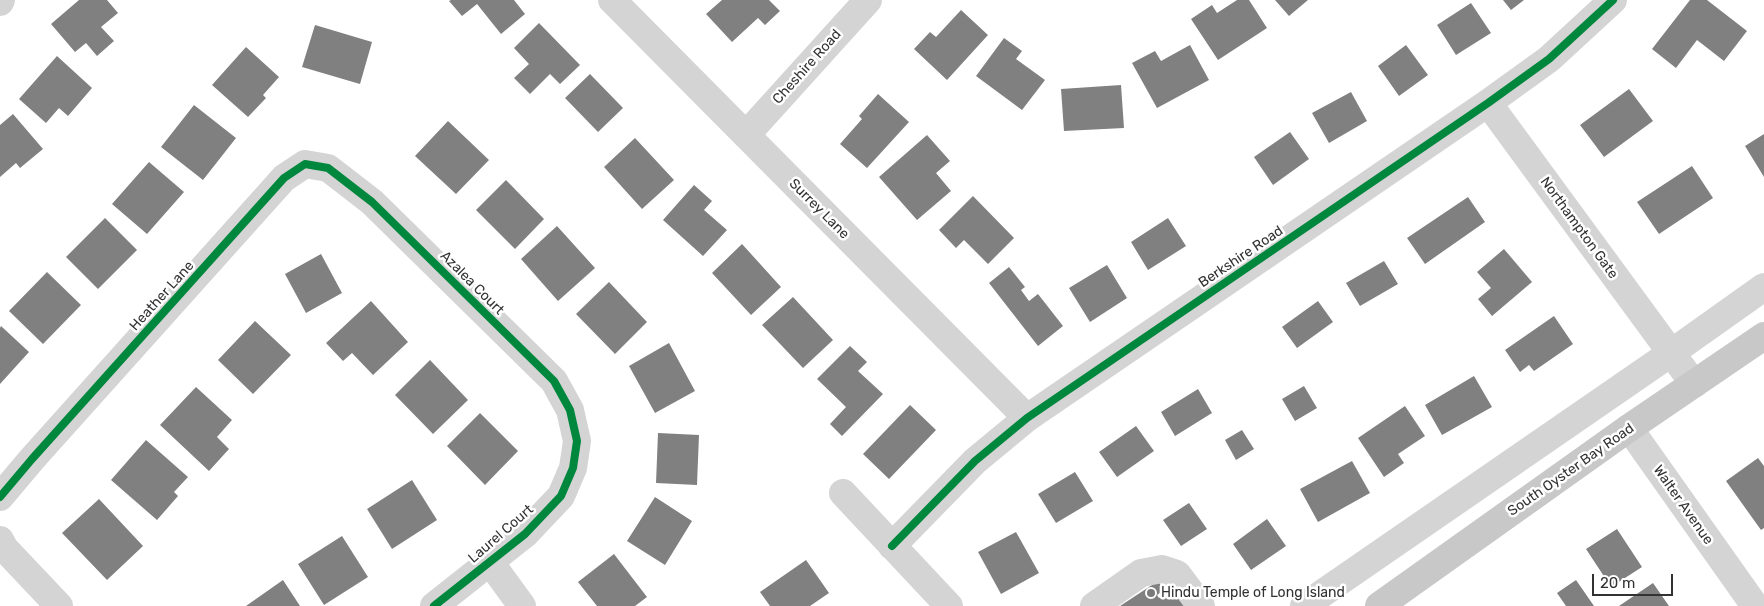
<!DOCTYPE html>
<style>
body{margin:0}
#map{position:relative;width:1764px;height:606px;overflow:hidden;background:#fff;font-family:Rubik,sans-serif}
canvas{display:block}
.scale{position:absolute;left:1592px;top:574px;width:81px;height:22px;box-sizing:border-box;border:2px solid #323232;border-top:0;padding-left:6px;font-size:15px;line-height:18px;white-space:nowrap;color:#323232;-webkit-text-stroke:4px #fff;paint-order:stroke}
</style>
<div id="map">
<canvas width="1764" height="606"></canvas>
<div class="scale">20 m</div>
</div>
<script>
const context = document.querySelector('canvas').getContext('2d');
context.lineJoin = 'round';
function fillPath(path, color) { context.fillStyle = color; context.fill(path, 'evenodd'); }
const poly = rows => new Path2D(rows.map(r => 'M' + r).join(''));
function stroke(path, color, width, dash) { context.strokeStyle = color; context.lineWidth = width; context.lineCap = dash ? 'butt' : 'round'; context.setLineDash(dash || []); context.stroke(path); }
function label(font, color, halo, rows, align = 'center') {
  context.font = font + ' Rubik,sans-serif'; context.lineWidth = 5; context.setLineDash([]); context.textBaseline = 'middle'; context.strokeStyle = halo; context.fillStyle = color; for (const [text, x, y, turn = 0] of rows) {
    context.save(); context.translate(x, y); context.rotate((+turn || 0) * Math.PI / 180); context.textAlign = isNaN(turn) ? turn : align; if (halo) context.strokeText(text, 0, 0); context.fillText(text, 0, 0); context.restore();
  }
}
const building = poly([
 [79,0,107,0,118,13,101,27,114,41,97,56,86,43,75,52,51,24],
 [451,0,514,0,525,14,501,34,477,4,462,16,449,1],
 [722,0,769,0,780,11,765,25,758,18,732,42,706,14],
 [1237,0,1249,0,1267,28,1218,60,1191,19,1212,5,1217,13],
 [1275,0,1308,0,1289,16],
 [1503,0,1524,0,1511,10],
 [1690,0,1707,0,1747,31,1724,61,1697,40,1676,68,1652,49],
 [1471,3,1491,33,1456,55,1437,25],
 [961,10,988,35,947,80,914,49,930,32,936,37],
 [539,23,580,65,560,84,550,74,530,94,514,78,529,64,514,48],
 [315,25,372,42,360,84,302,67],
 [1004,38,1022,51,1016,59,1045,80,1022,110,976,76],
 [1190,45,1209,80,1157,108,1132,63,1155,51,1161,61],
 [1406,45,1428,75,1399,96,1378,66],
 [246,47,279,77,263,95,266,98,248,117,212,85],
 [57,56,92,88,68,116,59,108,46,123,19,99],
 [590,74,623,108,598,132,565,98],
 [1121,85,1124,128,1064,131,1061,89],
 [1629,89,1653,121,1604,157,1580,125],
 [1351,92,1367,121,1329,143,1312,113],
 [878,94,909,122,867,168,840,144,862,119,859,116],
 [194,105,236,138,203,180,161,147],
 [13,114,43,149,20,168,16,163,0,177,0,125],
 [448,121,489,160,456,194,415,156],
 [1290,132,1309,159,1273,185,1254,157],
 [1764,134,1764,177,1745,146],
 [927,135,950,161,936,173,951,191,917,220,879,177],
 [635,138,674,180,642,209,604,167],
 [149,162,184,192,147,234,112,204],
 [1692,166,1713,198,1659,234,1637,202],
 [506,180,544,219,515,249,476,210],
 [694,185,712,201,704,210,727,230,703,256,663,220],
 [973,196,1014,238,988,264,964,240,956,248,939,230],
 [1468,197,1485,222,1425,264,1407,238],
 [105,218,137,250,98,289,66,257],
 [1168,218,1186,246,1148,270,1131,242],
 [557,226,595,268,558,301,521,259],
 [742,244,781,287,751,315,712,273],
 [1504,249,1532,282,1492,316,1478,299,1491,288,1477,272],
 [321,254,342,293,306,313,285,274],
 [1384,261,1398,284,1360,306,1346,283],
 [1107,265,1127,298,1090,322,1069,288],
 [1009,267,1025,287,1021,290,1029,301,1038,294,1063,326,1038,346,989,283],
 [47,272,81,305,43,344,9,311],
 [609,282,647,322,615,354,576,314],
 [793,297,833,340,803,368,762,325],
 [371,301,408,342,373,375,352,353,343,361,326,343],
 [1318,301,1333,322,1297,348,1282,327],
 [1554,316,1573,344,1534,371,1529,365,1520,372,1505,350],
 [255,321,291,355,253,394,218,360],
 [1,326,29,352,0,384,0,328],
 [669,343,695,391,655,413,629,366],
 [850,346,867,362,858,371,883,394,842,436,830,424,846,407,817,379],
 [430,360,468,400,433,434,395,395],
 [1474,376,1492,407,1442,435,1425,405],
 [1304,386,1317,408,1295,421,1282,399],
 [196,387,232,420,217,437,229,449,209,471,160,425],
 [1198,389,1212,413,1175,436,1161,412],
 [910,405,936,430,889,479,863,454],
 [1405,406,1425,436,1398,454,1404,463,1384,477,1358,438],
 [480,413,518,451,485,485,447,446],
 [1136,426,1154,451,1117,477,1099,452],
 [1242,430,1254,449,1236,460,1225,440],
 [658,433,699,435,697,485,656,483],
 [146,440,188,477,174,492,178,496,157,520,111,480],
 [1758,458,1764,466,1764,528,1761,530,1726,481],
 [1352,461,1370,493,1318,522,1300,489],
 [1075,472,1093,501,1056,523,1038,494],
 [412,480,437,520,392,549,367,509],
 [655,497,692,521,665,565,627,541],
 [99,499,143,546,107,580,62,533],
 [1189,503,1207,529,1181,546,1163,520],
 [1267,519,1286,546,1251,570,1233,544],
 [1617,529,1642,567,1611,587,1586,549],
 [1016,532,1039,573,1001,594,978,552],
 [342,536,368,577,324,605,298,564],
 [614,554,647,597,635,606,597,606,578,582],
 [806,560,829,593,810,606,770,606,760,592],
 [283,580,300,606,246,606],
 [1576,580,1594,606,1566,606,1557,593],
 [1158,581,1164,590,1157,595,1159,598,1178,585,1191,606,1120,606],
 [1653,583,1669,606,1619,606]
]);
const minor = poly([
 [612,0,1027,418],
 [0,2,1,0],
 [1488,103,1694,384],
 [746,135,868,0],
 [1629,428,1755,606],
 [843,493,949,606],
 [0,497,32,459,284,178,305,164,328,168,372,202,554,381,570,410,577,441,573,468,561,496,525,534,434,606],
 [0,540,5,549,59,606],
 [892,546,975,461,1027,418,1488,103,1549,59,1613,0],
 [490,562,522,606],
 [1094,606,1141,573,1162,569,1177,574,1201,606],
 [1304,606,1671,353,1764,287]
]);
const major = poly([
 [1379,606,1629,428,1764,336]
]);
const cycleway = poly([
 [0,497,32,459,284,178,305,164,328,168,372,202,554,381,570,410,577,441,573,468,561,496,525,534,434,606],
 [892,546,975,461,1027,418,1488,103,1549,59,1613,0]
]);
const markers = [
 [1151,593,5,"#7a7a7a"]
];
const streetNames = [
 ["Cheshire Road",807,67,-48],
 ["Surrey Lane",819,209,45],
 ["Northampton Gate",1579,228,54],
 ["Berkshire Road",1241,257,-34],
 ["Azalea Court",472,283,45],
 ["Heather Lane",162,296,-48],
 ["South Oyster Bay Road",1571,470,-35],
 ["Walter Avenue",1683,505,55],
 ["Laurel Court",501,534,-41]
];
const poiNames = [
 ["Hindu Temple of Long Island",1161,593]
];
fillPath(building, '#808080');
stroke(minor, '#d4d4d4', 28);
stroke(major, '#c8c8c8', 28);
stroke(cycleway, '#00873e', 8);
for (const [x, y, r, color] of markers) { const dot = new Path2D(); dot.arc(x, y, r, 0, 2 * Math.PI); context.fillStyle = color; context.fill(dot); stroke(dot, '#fff', 2); }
label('14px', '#323232', '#fff', streetNames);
label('14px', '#323232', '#fff', poiNames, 'left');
</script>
